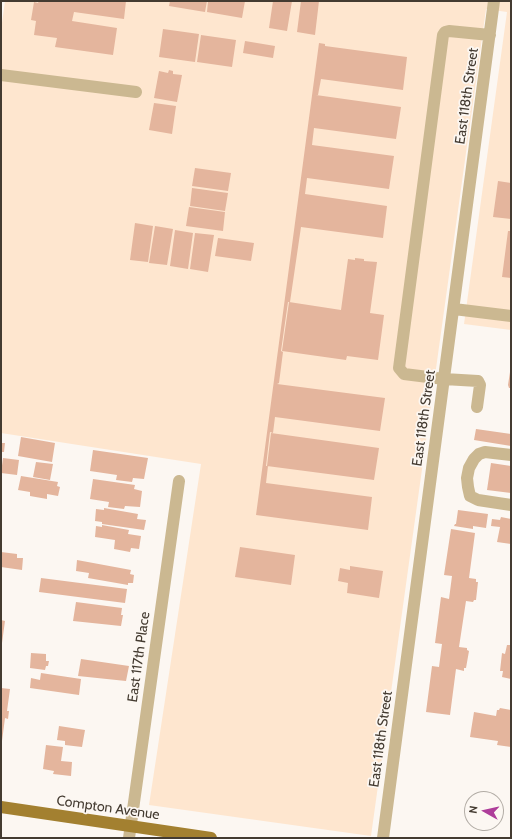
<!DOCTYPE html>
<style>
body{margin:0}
#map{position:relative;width:512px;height:839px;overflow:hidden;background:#fcf7f2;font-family:Cabin,sans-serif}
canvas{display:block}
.frame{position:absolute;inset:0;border:2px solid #443b31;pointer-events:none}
.north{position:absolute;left:464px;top:791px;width:40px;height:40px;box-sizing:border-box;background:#fcf7f2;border:1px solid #b2aca5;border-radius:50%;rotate:278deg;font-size:11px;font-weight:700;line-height:16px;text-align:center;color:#443b31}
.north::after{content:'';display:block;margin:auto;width:14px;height:18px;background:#ae3d9a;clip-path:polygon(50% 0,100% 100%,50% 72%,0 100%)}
</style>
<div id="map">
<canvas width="512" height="839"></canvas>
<div class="frame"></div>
<div class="north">N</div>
</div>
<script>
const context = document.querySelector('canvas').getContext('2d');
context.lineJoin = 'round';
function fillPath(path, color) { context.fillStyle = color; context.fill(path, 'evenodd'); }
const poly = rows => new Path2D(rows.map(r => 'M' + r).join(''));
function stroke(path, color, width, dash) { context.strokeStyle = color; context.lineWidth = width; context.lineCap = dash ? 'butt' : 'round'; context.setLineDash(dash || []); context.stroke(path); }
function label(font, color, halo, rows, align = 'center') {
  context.font = font + ' Cabin,sans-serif'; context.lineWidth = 3.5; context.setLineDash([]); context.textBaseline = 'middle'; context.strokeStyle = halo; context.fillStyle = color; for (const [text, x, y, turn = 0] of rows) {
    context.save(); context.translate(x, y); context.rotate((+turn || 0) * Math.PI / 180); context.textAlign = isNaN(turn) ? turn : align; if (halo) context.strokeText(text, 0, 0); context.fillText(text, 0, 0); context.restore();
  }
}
const built = poly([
 [5,1,511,1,511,330,464,324,507,12,486,9,371,836,149,805,201,464,1,433,1,30]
]);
const building = poly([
 [39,1,126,1,124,19,74,12,72,21,117,28,113,55,55,47,57,38,34,35,36,21,31,20,34,2,38,3],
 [170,1,207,1,205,12,169,6],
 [208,1,245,1,242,18,207,12],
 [273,1,292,1,287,31,269,28],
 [301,1,319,1,315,35,297,32],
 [163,29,199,34,195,62,159,57],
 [201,35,236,40,232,67,197,62],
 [245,41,275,46,273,58,243,53],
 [319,43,325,44,325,46,407,57,403,90,321,79,318,95,316,95,401,107,396,139,314,128,312,145,394,156,389,189,307,178,305,194,387,206,383,238,301,227,290,302,288,302,281,351,283,352,279,383,277,384,385,398,380,431,275,417,273,433,270,432,266,466,268,466,266,483,372,497,368,530,256,515],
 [169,70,173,71,173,74,182,75,177,102,154,98,159,71,168,73],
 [154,103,176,106,172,134,149,130],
 [195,168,231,173,228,191,192,186],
 [498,181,511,183,511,219,493,217],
 [192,188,228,193,225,211,190,206],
 [189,207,225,212,223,231,186,226],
 [135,223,153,226,148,262,130,260],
 [155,226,173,229,167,265,149,263],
 [175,230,193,233,188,269,170,266],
 [508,231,511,231,511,278,502,277],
 [195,233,214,235,208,272,190,269],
 [218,238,254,243,251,261,215,256],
 [355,258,364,259,364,261,377,262,370,313,384,315,378,360,347,356,346,360,282,351,289,302,341,310,348,259,355,260],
 [510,372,511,372,511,388,509,388,508,385],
 [476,429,511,434,511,446,474,440],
 [271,433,379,448,374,480,267,466],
 [21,437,55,443,52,462,18,456],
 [1,443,5,443,4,452,1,452],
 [93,450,148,458,144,479,133,478,132,482,116,480,117,475,90,471],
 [3,458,19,460,17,475,1,473],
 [36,462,53,464,50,480,33,477],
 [491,463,511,466,511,493,487,490],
 [21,476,58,482,57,486,60,487,58,496,47,494,47,499,30,496,30,492,18,490],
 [93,479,135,485,134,489,142,491,140,507,125,506,124,509,108,507,109,502,90,499],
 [104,508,138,514,137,519,146,520,144,530,102,524,102,522,95,521,96,509,104,510],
 [458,510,488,514,486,528,473,526,473,529,454,526,455,524,456,524],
 [501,517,511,519,511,544,497,542,500,527,491,526,492,519,500,520],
 [102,525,129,530,128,534,141,536,139,549,131,548,130,552,114,549,115,540,95,537,96,526,102,527],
 [451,529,475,533,469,578,476,579,476,582,478,582,476,600,474,600,473,602,466,601,459,647,467,648,467,650,469,651,466,668,464,668,464,671,456,669,450,715,426,712,432,666,439,667,442,644,435,643,441,597,449,599,452,576,444,575],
 [240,547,295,555,291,585,235,577],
 [1,552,17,554,17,558,23,558,22,570,1,567],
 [77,560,131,570,130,574,134,575,133,583,128,583,128,585,88,578,89,573,76,571],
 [350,566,383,571,379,598,347,593,348,583,338,581,340,568,350,570],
 [41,578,127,589,125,603,39,592],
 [76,602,122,608,121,615,123,615,121,626,73,621],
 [1,620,5,621,2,643,1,643],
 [507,645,511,645,511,679,502,677,503,671,500,671,502,653,505,654],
 [31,653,46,654,46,661,49,661,48,666,46,666,45,670,30,668],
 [81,659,129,666,126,681,78,676],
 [41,673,81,679,79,695,30,688,31,678,40,680],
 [1,688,10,689,7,711,9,711,8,719,5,718,2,741],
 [500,708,511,710,511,747,497,745,498,741,470,737,474,712,496,716,497,710,499,710],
 [59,726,85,730,82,747,65,745,65,741,57,740],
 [46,745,63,747,61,761,72,762,71,776,53,774,54,771,43,769]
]);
const minor = poly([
 [1,75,136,92],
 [454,309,511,316],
 [477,407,480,385,478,381,444,379,404,374,399,368,443,35,445,32,449,31,490,35],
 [511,455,485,452,479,454,474,459,469,468,467,478,468,487,470,496,478,500,511,505],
 [129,838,179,481],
 [383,838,494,1]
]);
const major = poly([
 [1,807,211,838]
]);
const streetNames = [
 ["East 118th Street",467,96,-82],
 ["East 118th Street",424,418,-82],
 ["East 117th Place",139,657,-82],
 ["East 118th Street",381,739,-82],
 ["Compton Avenue",108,808,8]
];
fillPath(built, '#fee6cf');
fillPath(building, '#e4b59d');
stroke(minor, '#cbb891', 12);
stroke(major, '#a38030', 12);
label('14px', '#443b31', '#fcf7f2', streetNames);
</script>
